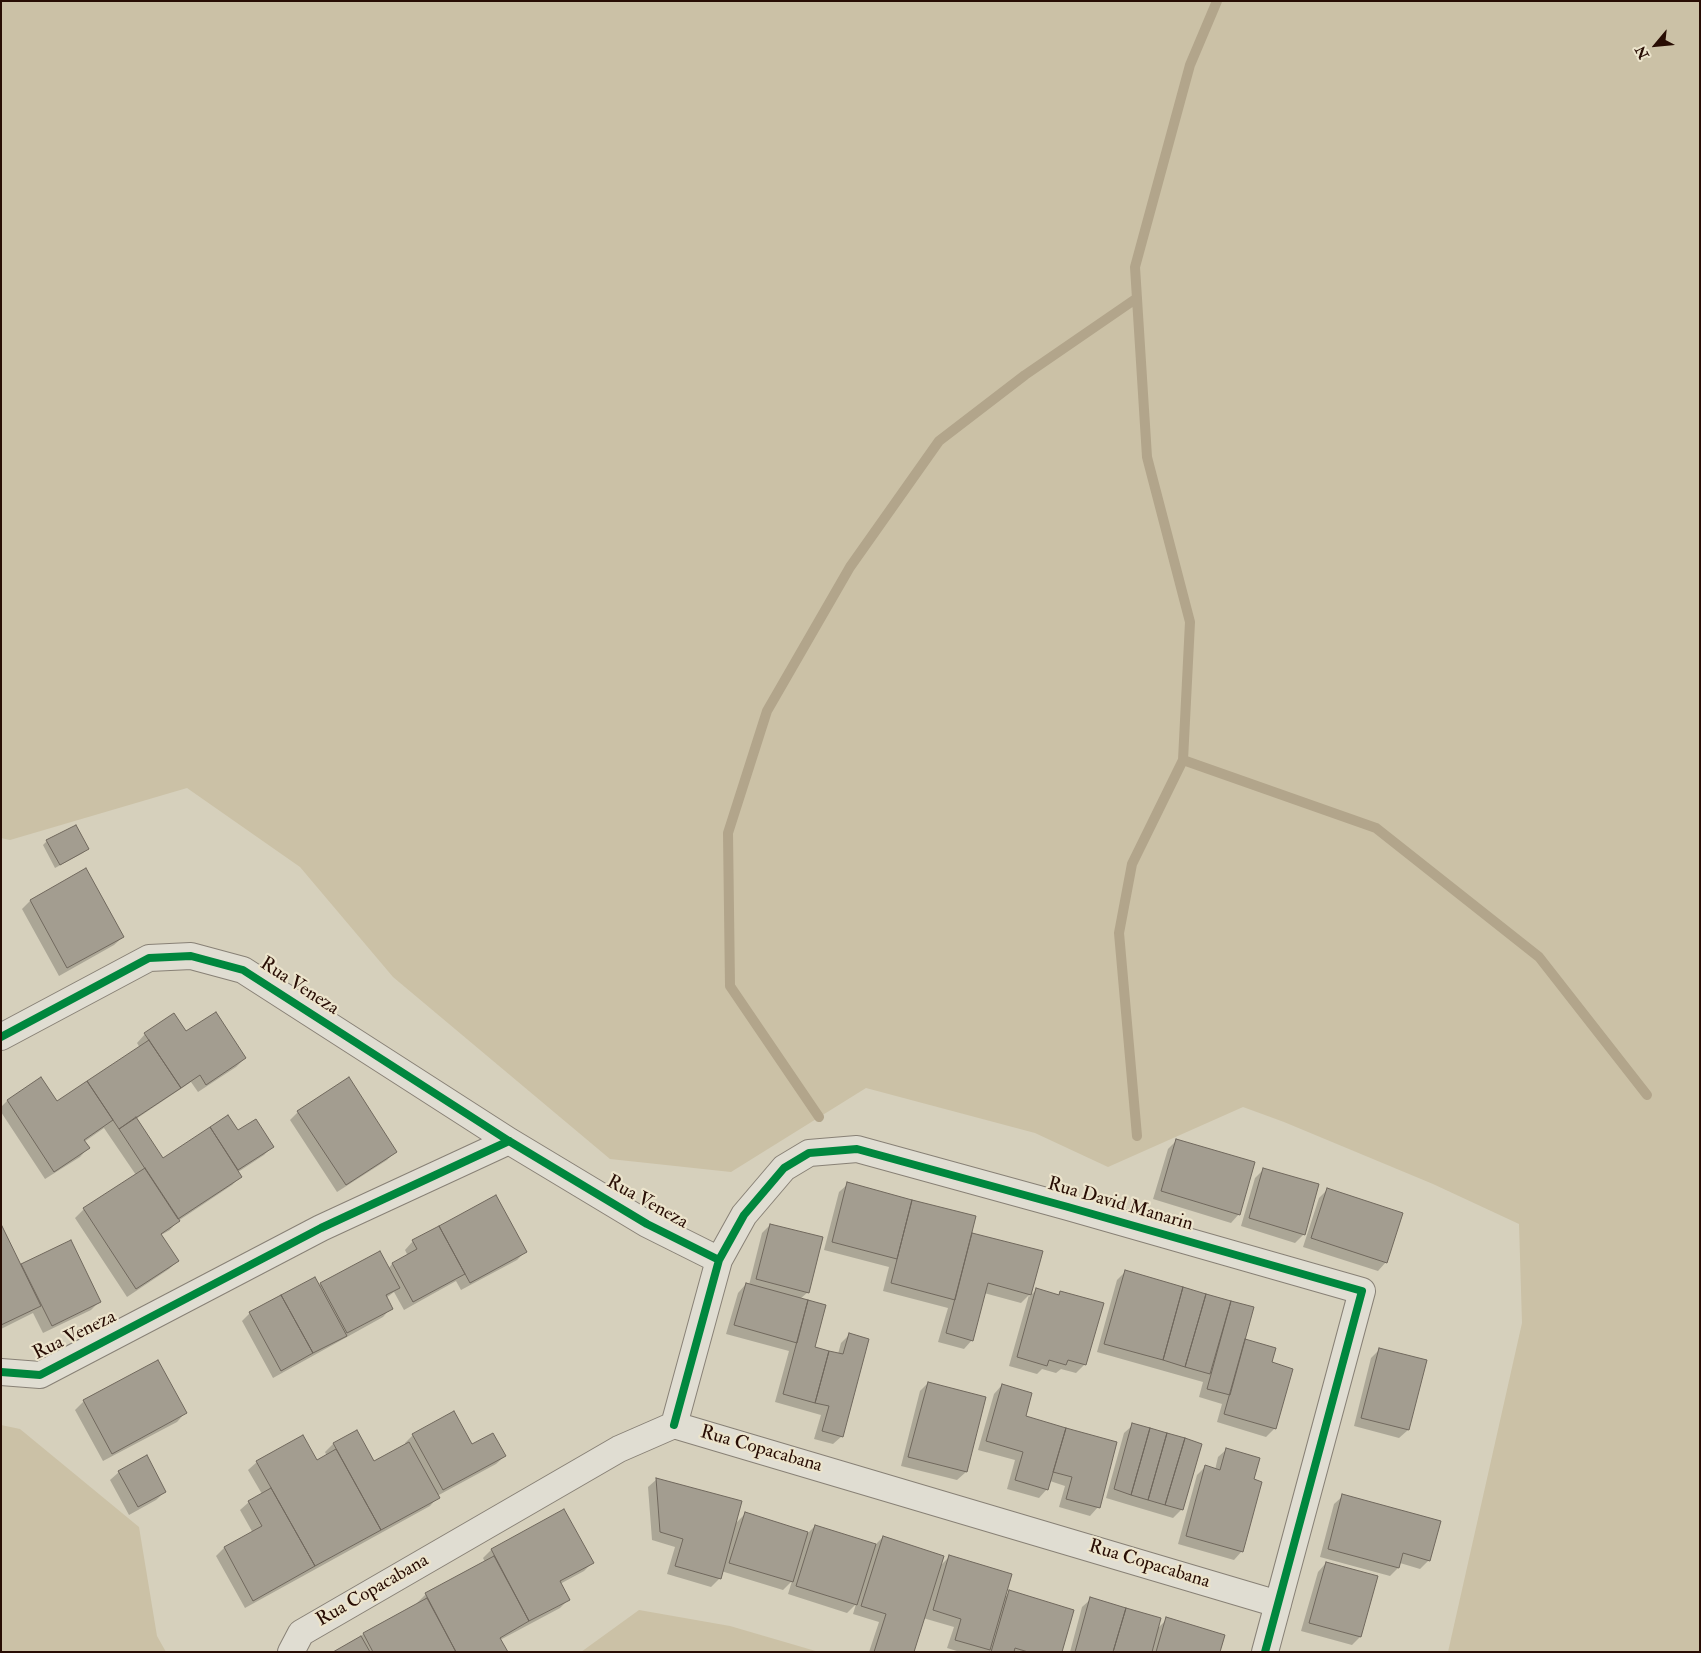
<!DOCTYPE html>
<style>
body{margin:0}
#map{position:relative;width:1701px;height:1653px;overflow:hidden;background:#d6d0bc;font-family:"IM FELL Double Pica",serif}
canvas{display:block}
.frame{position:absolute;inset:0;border:2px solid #280d04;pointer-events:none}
.north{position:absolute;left:1631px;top:20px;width:50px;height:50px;-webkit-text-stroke:4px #ece4cc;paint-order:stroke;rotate:242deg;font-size:14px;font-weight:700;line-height:20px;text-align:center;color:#280d04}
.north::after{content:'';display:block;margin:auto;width:18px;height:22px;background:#280d04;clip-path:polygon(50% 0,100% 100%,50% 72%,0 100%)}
</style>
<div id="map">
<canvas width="1701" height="1653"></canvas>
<div class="frame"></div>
<div class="north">N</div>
</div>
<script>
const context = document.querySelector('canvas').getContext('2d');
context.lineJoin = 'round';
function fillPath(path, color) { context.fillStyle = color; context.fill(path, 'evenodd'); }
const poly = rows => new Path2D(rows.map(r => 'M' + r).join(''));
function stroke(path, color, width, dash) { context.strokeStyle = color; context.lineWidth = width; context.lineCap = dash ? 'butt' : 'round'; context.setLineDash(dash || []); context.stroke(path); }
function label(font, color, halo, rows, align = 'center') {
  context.font = font + ' "IM FELL Double Pica",serif'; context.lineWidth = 4.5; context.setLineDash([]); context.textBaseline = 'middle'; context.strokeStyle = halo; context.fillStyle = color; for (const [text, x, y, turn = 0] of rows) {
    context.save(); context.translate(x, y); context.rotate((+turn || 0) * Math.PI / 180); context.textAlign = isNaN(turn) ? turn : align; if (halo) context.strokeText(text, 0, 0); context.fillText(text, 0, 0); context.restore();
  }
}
const green = poly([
 [1,1,1700,1,1700,1652,1448,1652,1522,1323,1519,1224,1433,1184,1284,1122,1243,1107,1108,1167,1035,1133,866,1088,731,1172,610,1159,393,977,300,867,187,788,10,840,1,838],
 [1,1425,20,1429,139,1527,157,1636,166,1652,1,1652],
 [639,1610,730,1626,819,1652,581,1652]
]);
const shadow = poly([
 [75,826,87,849,83,853,55,868,43,845,47,841],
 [30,901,123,937,114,945,59,976,22,909],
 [186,1033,245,1058,236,1067,198,1092,191,1082,136,1119,162,1160,228,1117,238,1132,272,1147,264,1155,238,1172,241,1176,232,1185,178,1221,170,1230,161,1235,178,1261,169,1269,127,1297,75,1218,84,1209,136,1175,104,1128,84,1142,88,1148,80,1157,45,1179,1,1112,1,1107,7,1101,56,1103,140,1048,137,1043,145,1034],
 [298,1112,395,1152,387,1160,337,1192,290,1120],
 [1176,1141,1239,1214,1231,1223,1153,1199,1168,1149],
 [1264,1169,1304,1234,1295,1243,1241,1226,1255,1178],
 [848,1184,975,1217,971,1234,1041,1252,1029,1297,1036,1290,1057,1296,1061,1292,1085,1364,1076,1373,1061,1369,1056,1373,1042,1369,1037,1374,1009,1366,1029,1295,1021,1303,984,1293,972,1340,964,1349,938,1342,948,1308,883,1291,889,1267,824,1250,839,1192],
 [1327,1190,1386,1262,1378,1271,1303,1247,1319,1198],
 [495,1197,525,1252,517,1260,461,1290,456,1281,404,1310,394,1292,386,1298,391,1308,383,1317,273,1378,242,1321,250,1313,318,1286,321,1284,388,1269,392,1264,408,1256,405,1250,413,1241],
 [770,1225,808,1292,800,1299,813,1348,838,1354,841,1343,849,1335,842,1436,833,1444,814,1439,821,1415,775,1402,789,1351,726,1334,738,1293,746,1284,749,1285,762,1233],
 [1,1227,21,1266,70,1242,99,1302,91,1310,43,1333,33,1313,1,1329],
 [1125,1272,1253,1308,1244,1340,1270,1363,1275,1428,1266,1437,1217,1422,1222,1404,1199,1397,1203,1382,1097,1352,1117,1280],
 [1380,1349,1408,1430,1399,1438,1354,1426,1371,1358],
 [928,1383,984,1398,966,1472,957,1480,901,1466,920,1391],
 [1002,1385,1025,1417,1098,1507,1090,1516,1059,1507,1065,1486,1050,1481,1047,1489,1039,1498,1007,1489,1015,1460,978,1450,994,1394],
 [84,1401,185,1413,177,1422,103,1461,75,1410],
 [1133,1425,1182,1509,1173,1518,1106,1498,1124,1433],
 [356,1431,373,1462,405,1445,405,1443,413,1435,472,1446,505,1456,496,1464,437,1496,438,1497,430,1506,245,1608,216,1556,224,1548,253,1533,240,1510,249,1502,262,1494,248,1470,257,1462,316,1461,327,1456,325,1452,333,1444],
 [1227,1449,1253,1480,1242,1551,1234,1560,1178,1544,1197,1475,1205,1467,1215,1470,1218,1457],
 [119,1472,165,1492,156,1500,129,1515,110,1480],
 [657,1479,735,1524,745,1514,808,1533,815,1526,875,1545,883,1537,939,1567,949,1557,1004,1598,1010,1592,1060,1652,960,1652,947,1648,954,1627,923,1618,912,1652,869,1652,879,1622,853,1614,856,1604,847,1613,788,1594,792,1581,783,1590,721,1571,720,1578,711,1587,667,1574,675,1547,652,1540,648,1487],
 [1343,1496,1429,1560,1420,1569,1400,1563,1398,1568,1390,1576,1320,1557,1334,1504],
 [564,1510,592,1563,584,1571,560,1584,568,1600,560,1608,500,1640,506,1652,335,1652,359,1639,363,1634,418,1605,417,1603,426,1594,485,1562,483,1558,491,1550],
 [1326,1563,1360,1637,1352,1645,1301,1631,1318,1572],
 [1091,1599,1157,1629,1167,1619,1219,1652,1070,1652,1082,1607]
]);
const stream = poly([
 [1217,1,1190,65,1135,267,1147,457,1190,622,1183,760,1376,828,1539,957,1647,1095],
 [819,1117,730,986,728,833,767,711,850,567,939,441,1025,375,1137,298],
 [1137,1136,1119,933,1132,864,1183,760]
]);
const building = poly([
 [76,825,89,849,60,865,46,840,76,825],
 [86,868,124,937,67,968,30,900,86,868],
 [216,1012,246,1058,206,1085,200,1075,181,1088,144,1033,174,1013,186,1031,216,1012],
 [149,1040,181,1088,119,1129,87,1081,149,1040],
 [41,1077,57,1101,87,1081,113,1120,84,1140,90,1148,54,1172,7,1100,41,1077],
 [349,1077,397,1152,346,1185,297,1111,349,1077],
 [228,1115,238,1130,256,1119,274,1147,238,1170,210,1127,228,1115],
 [136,1117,163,1158,210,1127,242,1177,178,1219,119,1129,136,1117],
 [1176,1139,1255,1162,1240,1215,1161,1191,1176,1139],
 [145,1168,180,1221,161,1234,179,1261,136,1289,83,1208,145,1168],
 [1263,1168,1319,1184,1305,1235,1249,1218,1263,1168],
 [847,1182,912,1200,897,1259,832,1242,847,1182],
 [1327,1188,1403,1213,1387,1263,1311,1238,1327,1188],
 [496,1195,527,1252,470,1283,439,1226,496,1195],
 [912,1200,976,1216,955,1300,891,1283,912,1200],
 [1,1224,41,1306,1,1325,1,1224],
 [770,1224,823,1237,809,1293,756,1279,770,1224],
 [439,1226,465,1274,413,1302,392,1263,417,1249,412,1240,439,1226],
 [972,1233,1043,1251,1031,1295,988,1283,973,1341,946,1333,972,1233],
 [71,1240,101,1302,52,1326,21,1264,71,1240],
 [380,1251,400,1288,386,1295,393,1309,347,1333,320,1283,380,1251],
 [1125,1270,1183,1287,1163,1360,1104,1344,1125,1270],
 [315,1277,347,1336,313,1353,281,1295,315,1277],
 [746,1283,808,1300,797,1343,734,1325,746,1283],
 [1183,1287,1206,1294,1185,1367,1163,1360,1183,1287],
 [1036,1288,1059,1295,1060,1291,1104,1303,1086,1365,1068,1360,1066,1365,1049,1360,1047,1366,1017,1357,1036,1288],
 [1206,1294,1231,1301,1210,1374,1185,1367,1206,1294],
 [281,1295,313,1353,281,1371,249,1312,281,1295],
 [808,1300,826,1305,815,1347,829,1351,815,1403,783,1394,808,1300],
 [1231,1301,1254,1307,1230,1395,1207,1389,1231,1301],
 [849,1333,869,1339,843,1437,822,1431,829,1406,815,1403,829,1351,843,1354,849,1333],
 [1245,1339,1276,1348,1272,1362,1293,1369,1276,1429,1224,1414,1245,1339],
 [1379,1348,1427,1360,1409,1430,1361,1418,1379,1348],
 [158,1360,187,1413,112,1454,83,1400,158,1360],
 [928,1382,986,1397,967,1472,908,1457,928,1382],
 [1002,1384,1032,1393,1026,1416,1066,1428,1048,1490,1015,1480,1023,1452,986,1441,1002,1384],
 [454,1411,472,1444,493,1433,506,1456,443,1490,412,1434,454,1411],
 [1132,1423,1150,1428,1131,1495,1114,1489,1132,1423],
 [1066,1428,1117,1442,1100,1508,1066,1499,1072,1477,1053,1472,1066,1428],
 [1150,1428,1167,1433,1148,1500,1131,1495,1150,1428],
 [357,1430,374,1461,409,1442,440,1498,381,1530,333,1443,357,1430],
 [1167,1433,1185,1438,1165,1505,1148,1500,1167,1433],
 [303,1435,317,1460,336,1449,381,1530,315,1566,256,1461,303,1435],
 [1185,1438,1202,1444,1183,1510,1165,1505,1185,1438],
 [1226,1448,1260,1458,1254,1479,1262,1482,1243,1552,1186,1536,1205,1465,1220,1470,1226,1448],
 [147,1455,166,1492,138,1507,118,1471,147,1455],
 [656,1478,742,1501,721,1579,675,1566,683,1539,660,1532,656,1478],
 [271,1488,315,1566,253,1601,224,1547,262,1526,248,1501,271,1488],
 [1342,1494,1441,1521,1430,1561,1403,1553,1399,1568,1328,1549,1342,1494],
 [564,1509,594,1563,560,1581,570,1600,529,1621,491,1549,564,1509],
 [745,1512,808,1532,793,1582,729,1563,745,1512],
 [815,1525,876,1544,857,1605,796,1586,815,1525],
 [883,1536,944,1556,914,1652,874,1652,886,1614,861,1606,883,1536],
 [949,1555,1012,1574,990,1650,955,1640,961,1619,933,1610,949,1555],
 [494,1556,529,1621,500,1638,508,1652,456,1652,425,1593,494,1556],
 [1326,1562,1378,1576,1361,1637,1309,1623,1326,1562],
 [1009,1590,1074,1610,1062,1652,1028,1652,1015,1648,1014,1652,991,1652,1009,1590],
 [1090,1597,1126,1608,1113,1652,1075,1652,1090,1597],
 [427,1598,456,1652,373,1652,363,1633,427,1598],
 [1126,1608,1161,1618,1152,1652,1113,1652,1126,1608],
 [1166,1617,1225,1635,1220,1652,1156,1652,1166,1617],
 [361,1636,370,1652,333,1652,361,1636]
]);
const minor = poly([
 [1,1037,149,958,191,956,243,970,509,1141,647,1224,719,1260],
 [1,1372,40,1375,321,1228,509,1141],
 [674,1425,719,1260,744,1215,784,1168,809,1153,857,1149,1068,1207,1362,1291,1265,1652],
 [291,1652,301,1633,619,1449,674,1425,1278,1604]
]);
const cycleway = poly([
 [1,1037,149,958,191,956,243,970,509,1141,647,1224,719,1260],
 [1,1372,40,1375,321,1228,509,1141],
 [674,1425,719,1260,744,1215,784,1168,809,1153,857,1149,1068,1207,1362,1291,1265,1652]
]);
const streetNames = [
 ["Rua Veneza",299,987,33],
 ["Rua Veneza",647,1203,29],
 ["Rua David Manarin",1120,1205,16],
 ["Rua Veneza",75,1336,-26],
 ["Rua Copacabana",761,1450,16],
 ["Rua Copacabana",1149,1565,17],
 ["Rua Copacabana",373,1591,-30]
];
fillPath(green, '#cbc1a6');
fillPath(shadow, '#0003');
stroke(stream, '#b2a58b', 10);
fillPath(building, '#a39d90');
stroke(building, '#70685d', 1);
stroke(minor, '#888176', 28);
stroke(minor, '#e0ddd2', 26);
stroke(cycleway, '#00873e', 8);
label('19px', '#280d04', '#ece4cc', streetNames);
</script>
